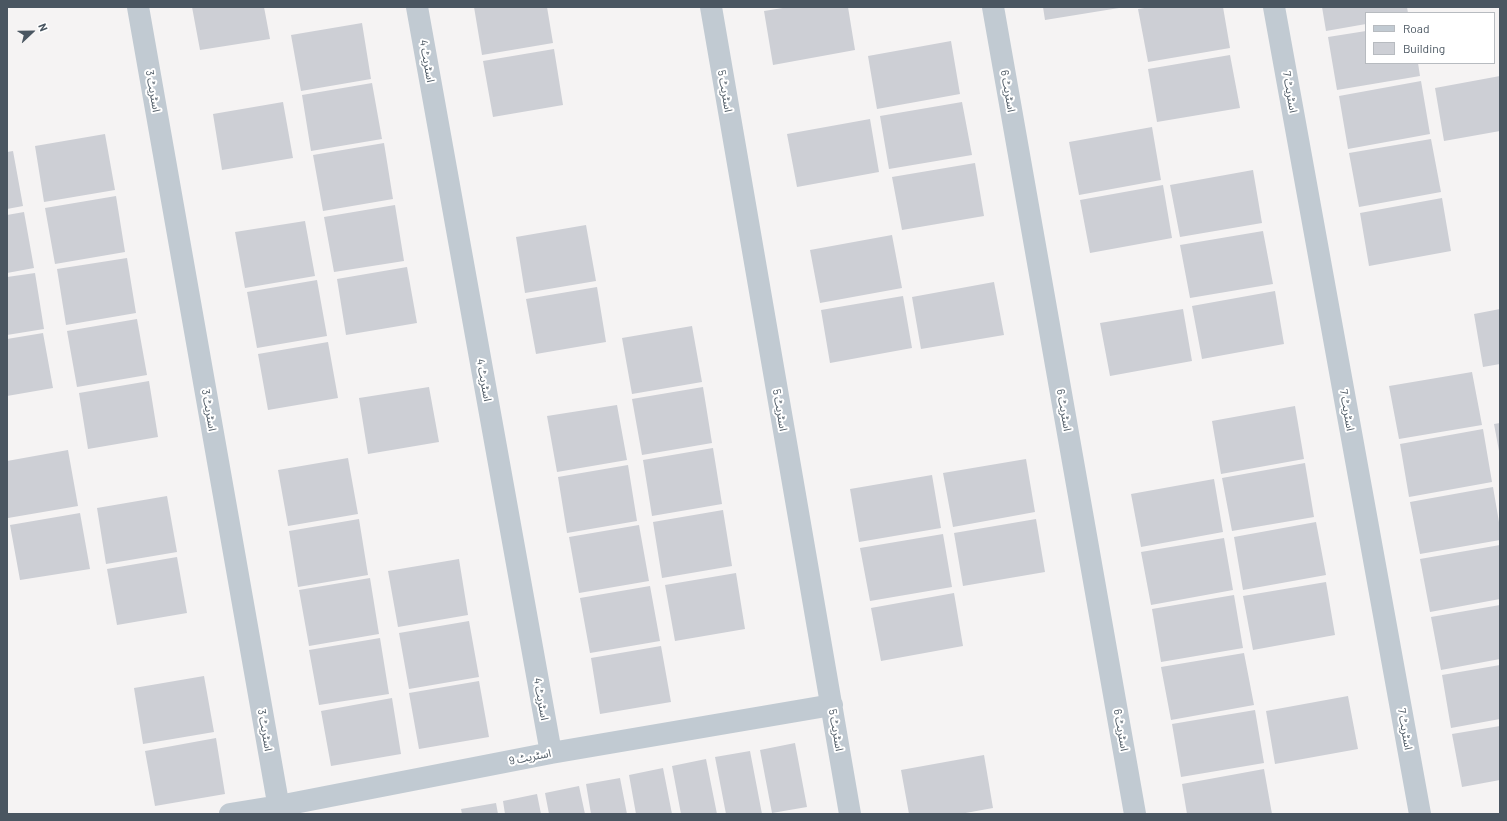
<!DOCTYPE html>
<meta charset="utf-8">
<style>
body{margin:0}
#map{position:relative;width:1507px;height:821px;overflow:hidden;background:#f5f3f3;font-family:Barlow,sans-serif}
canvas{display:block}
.frame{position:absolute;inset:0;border:8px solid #4a5661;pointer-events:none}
.legend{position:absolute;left:1365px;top:12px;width:130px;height:52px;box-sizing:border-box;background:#fff;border:1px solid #b7bbc0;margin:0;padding:5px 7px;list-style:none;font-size:12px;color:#4a5661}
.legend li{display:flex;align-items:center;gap:8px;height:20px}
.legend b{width:20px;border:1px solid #b7bbc0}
.north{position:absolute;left:12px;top:12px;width:40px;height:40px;-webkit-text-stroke:3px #fff;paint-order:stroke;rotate:68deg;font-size:11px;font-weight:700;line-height:16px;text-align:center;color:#4a5661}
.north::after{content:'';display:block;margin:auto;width:14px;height:18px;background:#4a5661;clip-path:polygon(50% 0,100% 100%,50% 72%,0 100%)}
</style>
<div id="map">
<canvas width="1507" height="821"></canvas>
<div class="frame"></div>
<ul class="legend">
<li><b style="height:5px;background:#c1cad2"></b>Road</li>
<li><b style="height:11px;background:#cdcfd5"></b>Building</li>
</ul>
<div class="north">N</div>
</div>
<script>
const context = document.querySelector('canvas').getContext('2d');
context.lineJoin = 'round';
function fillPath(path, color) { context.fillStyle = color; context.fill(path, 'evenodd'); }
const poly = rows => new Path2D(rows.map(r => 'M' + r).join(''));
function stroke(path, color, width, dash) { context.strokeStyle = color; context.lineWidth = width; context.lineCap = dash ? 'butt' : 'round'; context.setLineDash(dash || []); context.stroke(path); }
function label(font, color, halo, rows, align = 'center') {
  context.font = font + ' Barlow,"Noto Sans Arabic",sans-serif'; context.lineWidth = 4; context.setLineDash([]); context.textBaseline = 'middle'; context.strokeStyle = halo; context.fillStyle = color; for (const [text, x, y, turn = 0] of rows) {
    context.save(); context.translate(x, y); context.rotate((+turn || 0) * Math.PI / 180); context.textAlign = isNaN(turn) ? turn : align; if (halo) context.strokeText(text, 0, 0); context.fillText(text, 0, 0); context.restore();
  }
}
const building = poly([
 [192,7,264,7,270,39,200,50],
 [474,7,547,7,553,43,482,55],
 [789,7,848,7,855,50,773,65,764,11],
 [1043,7,1119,7,1119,8,1045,20],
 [1151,7,1223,7,1230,48,1148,62,1138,9],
 [1322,7,1407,7,1408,13,1366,13,1366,24,1326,31],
 [362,23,371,79,301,91,291,35],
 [1366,31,1366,63,1418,63,1420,76,1337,90,1328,37],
 [951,41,960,94,877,109,868,56],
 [554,49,563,105,493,117,483,61],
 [1230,55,1240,108,1157,122,1148,69],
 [1500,76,1500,131,1444,141,1435,88],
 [1421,81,1430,134,1348,149,1339,96],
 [372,83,382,139,311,151,302,95],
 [283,102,293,158,222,170,213,114],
 [962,102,972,155,889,169,880,116],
 [870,119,879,172,797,187,787,134],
 [1152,127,1161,180,1079,195,1069,142],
 [105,134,115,190,44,202,35,146],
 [1431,139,1441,192,1359,207,1349,153],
 [384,143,393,199,323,211,313,155],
 [13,151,23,206,7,209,7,152],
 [975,163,984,216,902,230,892,177],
 [1253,170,1262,223,1180,237,1170,185],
 [1163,185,1172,238,1090,253,1080,200],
 [116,196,125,252,55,264,45,208],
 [1442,198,1451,251,1369,266,1360,213],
 [395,205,404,261,334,272,324,217],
 [24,212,34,268,7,273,7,215],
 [305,221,315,276,245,288,235,232],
 [586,225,596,281,525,293,516,237],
 [1263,231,1273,284,1190,298,1180,245],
 [892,235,902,288,820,303,810,250],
 [127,258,136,313,66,325,57,269],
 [407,267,417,323,346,335,337,279],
 [35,273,44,329,7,335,7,277],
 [317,280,327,336,257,348,247,292],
 [994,282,1004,335,921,349,912,297],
 [597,287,606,342,536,354,526,299],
 [1275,291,1284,344,1202,359,1192,306],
 [903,296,912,348,830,363,821,310],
 [1183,309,1192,361,1110,376,1100,323],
 [1500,309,1500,364,1483,367,1474,314],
 [137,319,147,375,77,387,67,331],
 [692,326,702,382,632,394,622,338],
 [43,333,53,388,7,396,7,339],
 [328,342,338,398,268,410,258,354],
 [1472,372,1482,425,1399,439,1389,386],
 [149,381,158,437,88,449,79,393],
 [429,387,439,442,368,454,359,398],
 [703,387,712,443,642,455,632,399],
 [617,405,627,460,557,472,547,416],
 [1295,406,1304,459,1221,474,1212,421],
 [1500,423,1500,451,1499,451,1494,424],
 [1483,429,1492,482,1409,497,1400,444],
 [713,448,722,504,652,516,643,460],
 [68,450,78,506,8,518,7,461],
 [348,458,358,514,288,526,278,470],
 [1026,459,1035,512,953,527,943,473],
 [1305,463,1314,517,1232,531,1222,478],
 [628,465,637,521,567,533,558,477],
 [932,475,941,528,859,542,850,489],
 [1214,479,1223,532,1141,547,1131,494],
 [1493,487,1500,528,1500,540,1420,554,1410,502],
 [167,496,177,552,106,564,97,508],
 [723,510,732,566,662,578,653,522],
 [80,513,90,569,20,580,10,525],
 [359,519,368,575,298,587,289,531],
 [1036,519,1045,572,963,586,954,533],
 [1316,522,1326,575,1243,590,1234,537],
 [639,525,649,581,579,593,569,537],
 [943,534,952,587,870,601,860,548],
 [1224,538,1233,590,1151,605,1141,552],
 [1500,545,1500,599,1430,612,1420,559],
 [177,557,187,613,117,625,107,569],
 [459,559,468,615,398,627,388,571],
 [736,573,745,629,675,641,665,585],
 [370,578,379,634,309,646,299,590],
 [1326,582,1335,635,1253,650,1243,596],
 [650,586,660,641,590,653,580,598],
 [954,593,963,646,881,661,871,608],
 [1234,595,1243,648,1161,662,1152,609],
 [1500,605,1500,659,1441,670,1431,617],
 [469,621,479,677,409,689,399,633],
 [380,638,389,694,319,705,309,650],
 [661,646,671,702,600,714,591,658],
 [1244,653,1254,705,1171,720,1161,667],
 [1500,665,1500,719,1451,728,1442,675],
 [204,676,214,732,143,744,134,688],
 [479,681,489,737,419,749,409,693],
 [1348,696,1358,749,1275,764,1266,711],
 [392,698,401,754,331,766,321,711],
 [1255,710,1264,763,1181,777,1172,724],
 [1500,726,1500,780,1462,787,1452,734],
 [216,738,225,794,155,806,145,751],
 [795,743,807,807,772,813,760,750],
 [750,751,762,814,726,814,715,757],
 [984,755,993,808,960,814,909,814,901,770],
 [706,759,717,814,681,814,672,766],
 [663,768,672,814,636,814,629,775],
 [1264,769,1272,814,1187,814,1182,784],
 [620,778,627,814,591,814,586,784],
 [579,786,585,814,549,814,545,793],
 [537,794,541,814,505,814,503,801],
 [496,803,498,814,462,814,461,809]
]);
const minor = poly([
 [138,7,280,814],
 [417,7,551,753],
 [711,7,850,814],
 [993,7,1135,814],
 [1274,7,1420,814],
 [230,814,279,806,551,753,832,705]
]);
const streetNames = [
 ["اسٹریٹ 4",427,61,80],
 ["اسٹریٹ 3",153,91,80],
 ["اسٹریٹ 5",725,91,80],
 ["اسٹریٹ 6",1008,91,80],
 ["اسٹریٹ 7",1290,92,80],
 ["اسٹریٹ 4",484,380,80],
 ["اسٹریٹ 3",209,410,80],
 ["اسٹریٹ 5",780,410,80],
 ["اسٹریٹ 6",1064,410,80],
 ["اسٹریٹ 7",1347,410,80],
 ["اسٹریٹ 4",541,699,80],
 ["اسٹریٹ 7",1405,729,80],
 ["اسٹریٹ 3",265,730,80],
 ["اسٹریٹ 5",836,730,80],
 ["اسٹریٹ 6",1121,730,80],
 ["اسٹریٹ 9",530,757,-11]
];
fillPath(building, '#cdcfd5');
stroke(minor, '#c1cad2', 22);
label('11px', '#4a5661', '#fff', streetNames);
</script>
